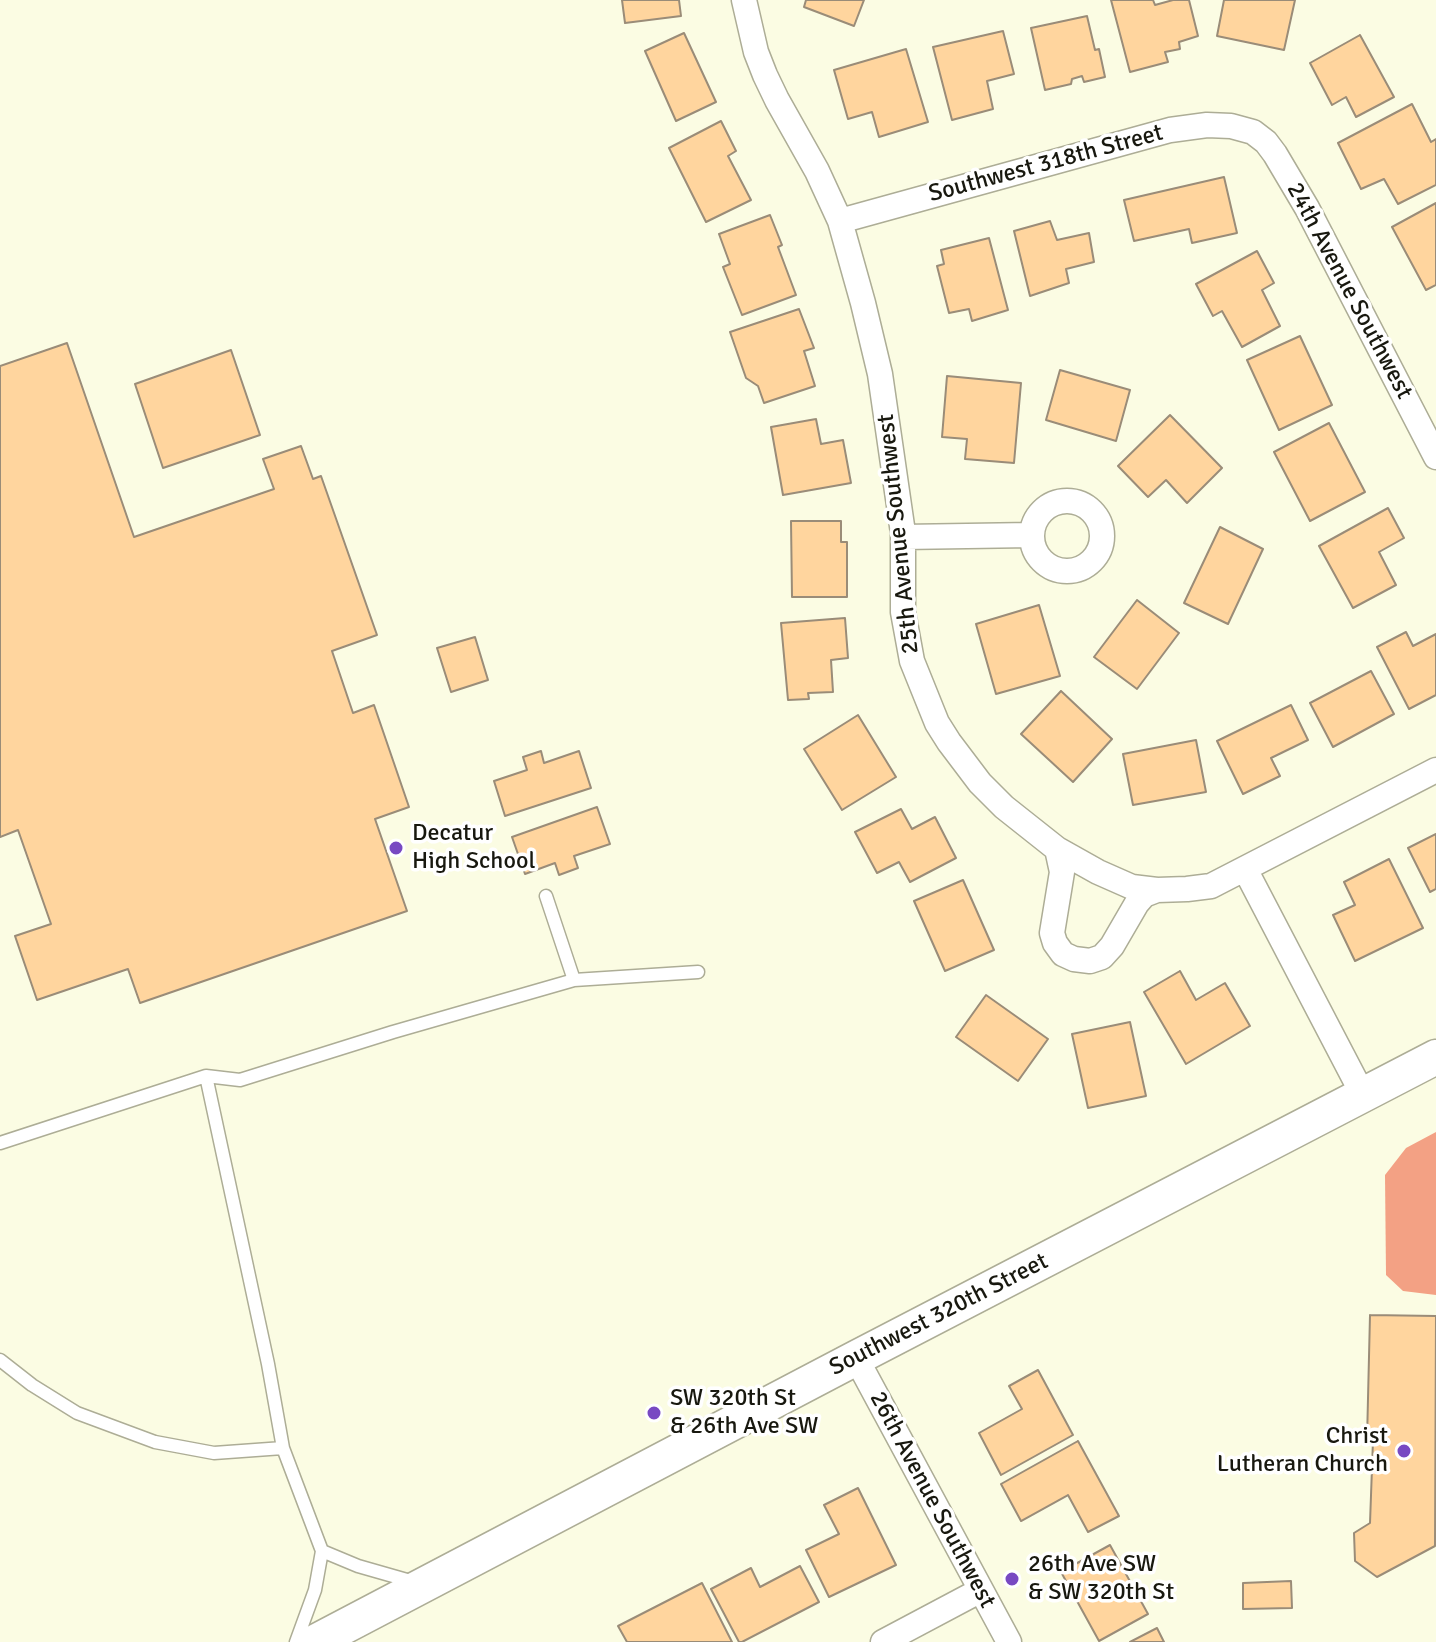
<!DOCTYPE html>
<style>
body{margin:0}
canvas{display:block;background:#fbfce3}
</style>
<canvas width="1436" height="1642"></canvas>
<script>
const context = document.querySelector('canvas').getContext('2d');
context.lineJoin = 'round';
function fillPath(path, color) { context.fillStyle = color; context.fill(path, 'evenodd'); }
const poly = rows => new Path2D(rows.map(r => 'M' + r).join(''));
function stroke(path, color, width, dash) { context.strokeStyle = color; context.lineWidth = width; context.lineCap = dash ? 'butt' : 'round'; context.setLineDash(dash || []); context.stroke(path); }
function label(font, color, halo, rows, align = 'center') {
  context.font = font + ' Signika,sans-serif'; context.lineWidth = 7; context.setLineDash([]); context.textBaseline = 'middle'; context.strokeStyle = halo; context.fillStyle = color; for (const [text, x, y, turn = 0] of rows) {
    context.save(); context.translate(x, y); context.rotate((+turn || 0) * Math.PI / 180); context.textAlign = isNaN(turn) ? turn : align; if (halo) context.strokeText(text, 0, 0); context.fillText(text, 0, 0); context.restore();
  }
}
const forest = poly([
 [1436,1132,1436,1295,1403,1291,1386,1275,1385,1175,1406,1148]
]);
const building = poly([
 [622,0,679,0,681,16,625,23,622,0],
 [806,0,864,0,854,26,804,7,806,0],
 [1111,0,1153,0,1155,5,1173,0,1189,0,1198,36,1179,42,1180,49,1165,52,1168,62,1130,72,1111,0],
 [1224,0,1295,0,1284,50,1217,36,1224,0],
 [1087,16,1095,50,1099,49,1105,77,1084,82,1082,76,1072,79,1071,84,1045,90,1031,28,1087,16],
 [1003,31,1014,74,987,81,993,109,952,120,933,47,1003,31],
 [684,33,716,102,676,121,645,51,684,33],
 [1360,35,1394,97,1356,117,1346,97,1332,105,1310,63,1360,35],
 [906,49,928,122,879,137,872,112,848,119,834,70,906,49],
 [1412,104,1431,142,1436,139,1436,185,1398,204,1384,179,1361,189,1338,143,1412,104],
 [721,121,736,151,728,156,751,200,706,222,669,148,721,121],
 [1224,177,1237,233,1192,243,1189,229,1134,241,1124,200,1224,177],
 [1436,203,1436,285,1426,290,1392,227,1436,203],
 [770,215,782,245,778,247,796,295,742,315,723,267,730,264,719,234,770,215],
 [1050,221,1057,240,1089,233,1094,262,1066,269,1069,283,1030,296,1014,231,1050,221],
 [989,238,1008,310,972,321,969,309,949,313,937,266,944,264,941,250,989,238],
 [1257,251,1274,283,1262,290,1280,326,1242,347,1222,311,1213,316,1196,284,1257,251],
 [799,309,814,348,804,351,815,386,764,403,758,386,746,378,730,332,799,309],
 [1300,336,1332,405,1279,430,1247,360,1300,336],
 [67,343,134,537,274,489,263,459,301,446,313,479,321,476,377,635,332,651,353,713,374,705,409,807,375,819,407,911,140,1003,128,969,37,1000,15,936,51,924,18,830,0,837,0,366,67,343],
 [231,350,260,435,163,468,135,384,231,350],
 [1060,370,1130,390,1116,441,1046,420,1060,370],
 [947,376,1021,383,1014,463,965,459,967,439,942,437,947,376],
 [1170,415,1222,468,1187,503,1166,480,1148,497,1118,466,1170,415],
 [816,419,821,444,843,440,851,483,783,495,771,427,816,419],
 [1329,423,1365,492,1310,521,1274,452,1329,423],
 [1388,508,1404,538,1379,552,1396,585,1353,608,1319,546,1388,508],
 [791,521,841,521,841,542,847,542,847,597,792,597,791,521],
 [1220,527,1263,549,1228,624,1184,603,1220,527],
 [1137,600,1179,633,1137,689,1094,657,1137,600],
 [1039,605,1060,676,996,694,976,624,1039,605],
 [845,618,848,658,831,660,833,692,808,693,809,699,788,700,781,623,845,618],
 [1406,632,1413,646,1436,634,1436,695,1409,709,1377,647,1406,632],
 [475,637,488,680,451,692,437,648,475,637],
 [1371,671,1394,714,1333,747,1310,703,1371,671],
 [1061,691,1112,739,1073,782,1021,734,1061,691],
 [1291,705,1308,740,1271,758,1280,776,1243,794,1217,741,1291,705],
 [858,715,896,777,842,810,804,749,858,715],
 [1196,740,1206,792,1133,805,1123,754,1196,740],
 [541,751,544,763,579,751,591,788,505,816,494,781,527,770,523,757,541,751],
 [597,807,610,844,574,856,578,868,559,875,555,863,525,874,512,837,597,807],
 [901,809,912,829,935,817,956,858,910,882,899,862,877,873,855,832,901,809],
 [1436,834,1436,889,1430,892,1408,848,1436,834],
 [1389,859,1423,928,1355,961,1333,915,1355,905,1344,882,1389,859],
 [963,880,994,950,945,971,914,901,963,880],
 [1180,971,1196,1000,1225,983,1250,1026,1186,1064,1144,992,1180,971],
 [986,995,1048,1039,1018,1081,956,1037,986,995],
 [1130,1022,1146,1096,1088,1108,1072,1034,1130,1022],
 [1370,1315,1436,1316,1435,1546,1377,1577,1355,1561,1354,1533,1370,1523,1373,1440,1367,1440,1370,1315],
 [1038,1370,1073,1435,1001,1475,979,1433,1022,1409,1009,1386,1038,1370],
 [1078,1441,1119,1516,1088,1532,1068,1495,1021,1521,1001,1484,1078,1441],
 [858,1488,896,1565,829,1597,806,1550,839,1534,824,1505,858,1488],
 [1110,1545,1148,1614,1099,1641,1061,1572,1110,1545],
 [800,1566,819,1602,742,1642,739,1642,711,1589,751,1568,760,1587,800,1566],
 [1291,1581,1292,1608,1243,1609,1243,1583,1291,1581],
 [702,1583,732,1642,627,1642,618,1626,702,1583],
 [1157,1628,1164,1642,1130,1642,1157,1628]
]);
const lane = poly([
 [546,896,574,980],
 [206,1076,268,1364,283,1448,322,1551,315,1590,296,1642],
 [0,1143,206,1076,240,1080,393,1032,574,980,698,972],
 [0,1360,32,1385,77,1413,155,1442,214,1453,283,1448],
 [322,1551,358,1566,414,1582]
]);
const street = poly([
 [744,0,756,52,765,75,777,100,817,171,840,221,863,303,880,374,903,533,903,612,912,661,937,723,949,742,980,783,1004,807,1057,849,1098,872,1132,887,1157,890,1187,889,1211,886,1436,770],
 [840,221,1170,130,1207,125,1231,126,1253,132,1266,142,1275,154,1307,208,1436,457],
 '1032 536a35 35 0 1 1 70 0a35 35 0 1 1-70 0Z',
 [903,537,1031,535],
 [1057,849,1062,872,1052,933,1055,943,1063,954,1074,959,1090,961,1102,957,1112,946,1137,903,1144,895,1157,890],
 [1245,869,1363,1095],
 [856,1358,1009,1642],
 [883,1642,981,1590]
]);
const secondary = poly([
 [315,1642,856,1358,1436,1057]
]);
const markers = [
 [396,848,8,"#7849c2"],
 [654,1413,8,"#7849c2"],
 [1404,1451,8,"#7849c2"],
 [1012,1579,8,"#7849c2"]
];
const streetNames = [
 ["Southwest 318th Street",1046,164,-15],
 ["24th Avenue Southwest",1349,291,62],
 ["25th Avenue Southwest",899,534,-96],
 ["Southwest 320th Street",939,1315,-27],
 ["26th Avenue Southwest",932,1500,62]
];
const poiNames = [
 ["Decatur",412,834],
 ["High School",412,862],
 ["SW 320th St",670,1399],
 ["& 26th Ave SW",670,1427],
 ["Christ",1388,1437,"right"],
 ["Lutheran Church",1388,1465,"right"],
 ["26th Ave SW",1028,1565],
 ["& SW 320th St",1028,1593]
];
fillPath(forest, '#f3a184');
fillPath(building, '#ffd59e');
stroke(building, '#9a8c78', 2);
stroke(lane, '#adad96', 15);
stroke(street, '#adad96', 27);
stroke(secondary, '#adad96', 37);
stroke(lane, '#fff', 12);
stroke(street, '#fff', 24);
stroke(secondary, '#fff', 34);
for (const [x, y, r, color] of markers) { const dot = new Path2D(); dot.arc(x, y, r, 0, 2 * Math.PI); context.fillStyle = color; context.fill(dot); stroke(dot, '#fff', 3); }
label('24px', '#18180f', '#fff', streetNames);
label('24px', '#18180f', '#fff', poiNames, 'left');
</script>
